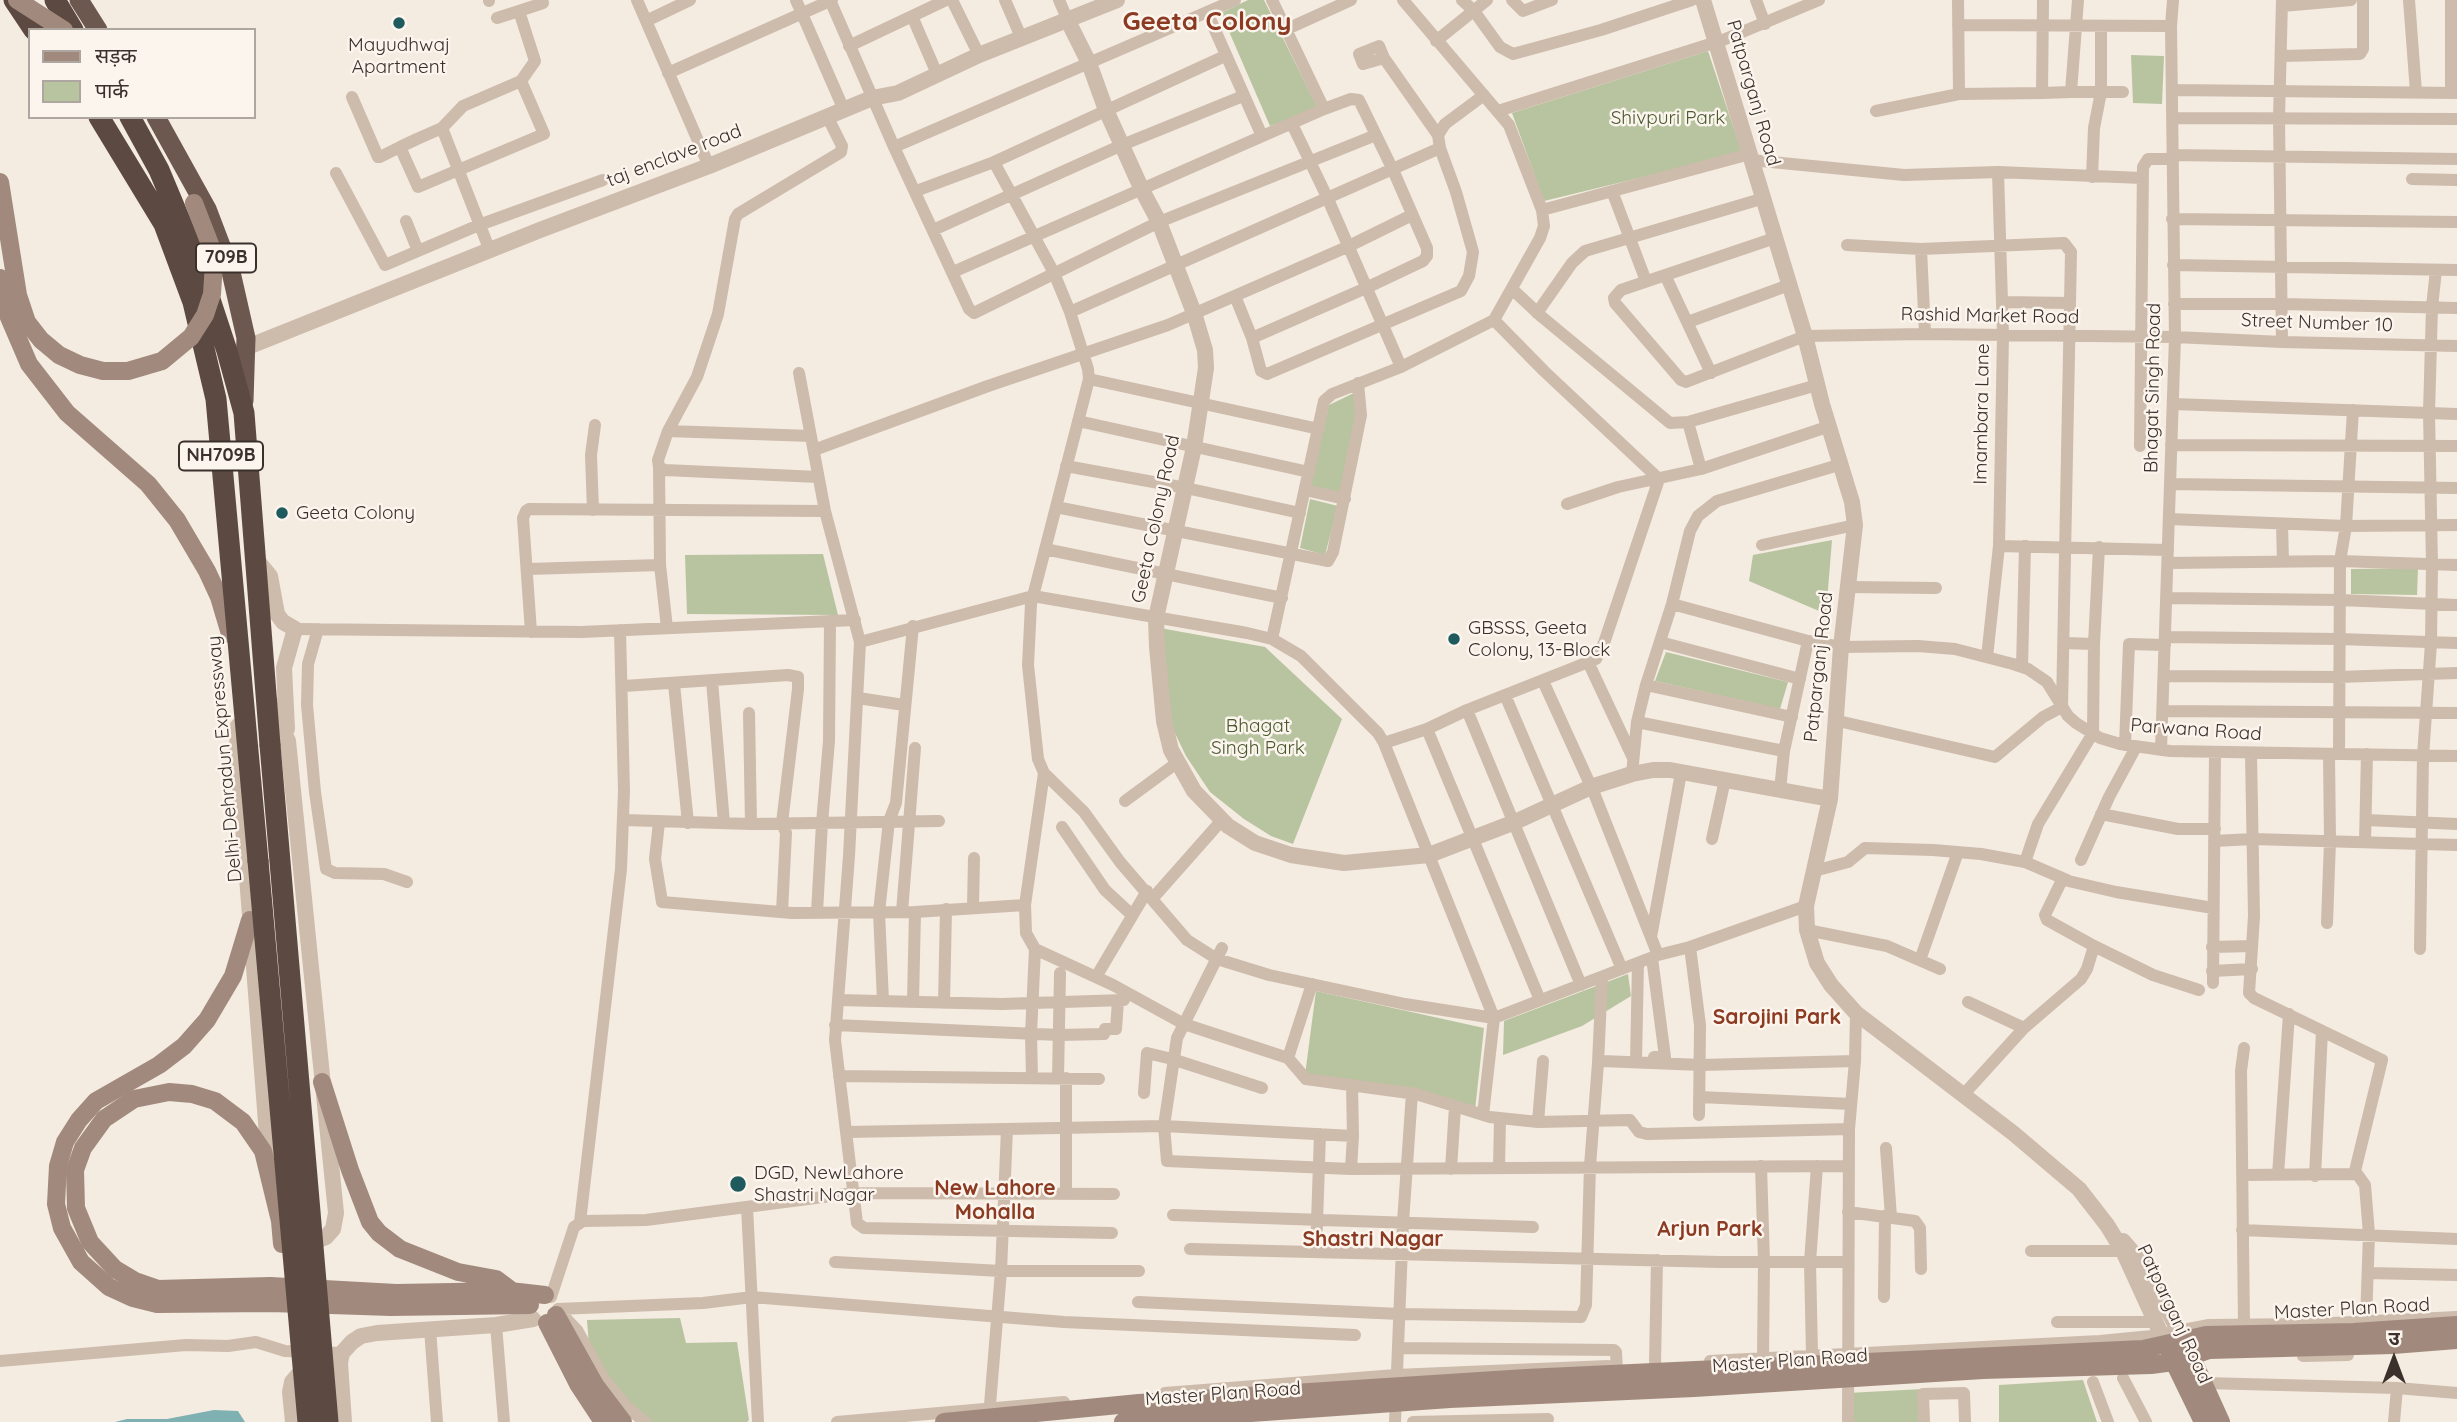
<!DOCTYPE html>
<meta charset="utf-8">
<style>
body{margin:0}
#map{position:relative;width:2457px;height:1422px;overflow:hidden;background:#f4ebe1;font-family:Quicksand,"Noto Sans Devanagari",sans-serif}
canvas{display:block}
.legend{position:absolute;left:28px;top:28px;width:228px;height:91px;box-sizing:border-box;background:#fbf5ee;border:2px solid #aea6a0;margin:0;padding:9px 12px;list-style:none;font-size:21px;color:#3b302b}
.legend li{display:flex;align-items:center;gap:14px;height:35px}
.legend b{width:35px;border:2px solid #aea6a0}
.north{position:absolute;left:2359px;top:1324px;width:70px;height:70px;-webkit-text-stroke:5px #fbf5ee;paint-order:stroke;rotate:0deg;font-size:19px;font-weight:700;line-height:28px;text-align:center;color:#3b302b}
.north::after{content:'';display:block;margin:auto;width:24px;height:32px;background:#3b302b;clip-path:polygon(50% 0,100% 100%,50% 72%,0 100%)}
</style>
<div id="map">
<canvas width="2457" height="1422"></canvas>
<ul class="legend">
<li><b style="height:9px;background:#a18a7d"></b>सड़क</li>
<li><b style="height:19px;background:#b8c4a0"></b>पार्क</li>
</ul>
<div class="north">उ</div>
</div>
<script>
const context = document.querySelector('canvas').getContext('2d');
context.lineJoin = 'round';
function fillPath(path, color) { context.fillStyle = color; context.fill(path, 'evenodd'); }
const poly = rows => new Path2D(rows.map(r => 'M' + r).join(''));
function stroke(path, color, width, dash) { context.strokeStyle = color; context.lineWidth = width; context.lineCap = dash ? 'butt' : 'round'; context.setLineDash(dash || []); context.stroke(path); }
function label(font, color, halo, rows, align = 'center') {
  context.font = font + ' Quicksand,sans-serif'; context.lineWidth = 5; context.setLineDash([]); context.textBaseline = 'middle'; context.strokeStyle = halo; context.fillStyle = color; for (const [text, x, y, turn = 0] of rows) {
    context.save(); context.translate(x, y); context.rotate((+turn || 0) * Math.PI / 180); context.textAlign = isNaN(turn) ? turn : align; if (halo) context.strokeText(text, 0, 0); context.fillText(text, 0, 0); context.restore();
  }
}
const green = poly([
 [1248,0,1264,0,1318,109,1270,126,1221,13],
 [1708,51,1742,153,1544,201,1512,113],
 [2131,55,2164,56,2162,104,2133,103],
 [1358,391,1360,414,1342,494,1309,487,1329,405],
 [1310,499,1338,506,1325,555,1300,548],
 [1832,540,1826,614,1749,581,1753,555],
 [823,554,838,615,687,614,685,555],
 [2418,568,2417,595,2351,594,2351,569],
 [1160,628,1265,647,1342,719,1293,844,1271,836,1244,819,1210,792,1186,756,1171,725],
 [1666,652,1788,682,1780,709,1655,681],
 [1628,974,1631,996,1582,1026,1503,1055,1504,1021],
 [1316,991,1484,1028,1475,1110,1397,1092,1305,1075],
 [680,1318,686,1343,737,1342,749,1420,747,1422,647,1422,608,1383,589,1345,587,1320],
 [2083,1380,2097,1422,1999,1422,1999,1385],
 [1923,1389,1924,1422,1848,1422,1848,1393]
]);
const water = poly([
 [214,1410,238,1411,245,1422,115,1422,127,1419,167,1419]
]);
const minor = poly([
 [489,0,489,1],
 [637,0,709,166],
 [796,0,844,110],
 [830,0,894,147,969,309,974,313,1159,222,1376,135],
 [952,0,979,55],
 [1005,0,1021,37],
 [1059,0,1068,21],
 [1272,0,1324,109],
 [1462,0,1474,11,1500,47,1513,54,1601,30,1692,0],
 [1512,0,1523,11,1552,0],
 [1756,0,1765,24],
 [2409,0,2416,92],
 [2451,0,2451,93],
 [2282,6,2351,0],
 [519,11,543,3],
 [1207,12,1262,136],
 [912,16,937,74],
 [497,18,519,11,535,61,521,81],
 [646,21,690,0],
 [1958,25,2171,26],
 [1287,29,1351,0],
 [1436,41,1487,0],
 [849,46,946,0],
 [2282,56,2360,54,2363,49,2363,0],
 [1384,58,1379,46,1359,54,1363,64,1384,58,1438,135],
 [668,73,832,0],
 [2172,90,2457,93],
 [2071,92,2101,92,2101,26],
 [2042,93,2071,92,2078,0],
 [1959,94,2042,93,2043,0],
 [352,97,378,157,380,157,400,147,417,139,442,128,463,106,521,81,544,134,418,187,400,147],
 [1498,111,1723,40,1819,0],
 [1876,111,1959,94,1958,0],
 [2172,118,2457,119],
 [1292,124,1327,197,1401,367],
 [442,128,490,251],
 [894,147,1235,0],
 [2172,155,2457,159],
 [1751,160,1904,175,1998,172,2142,178],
 [994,162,1054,273,1070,312,1088,369,1089,379,1031,604,1028,665,1038,759,1044,773,1084,812,1120,862,1187,940,1217,959,1269,975,1405,1004,1494,1018,1658,955,1690,947,1806,906],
 [336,173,385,265,479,225,603,180],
 [2092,177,2094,128,2101,92,2123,92],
 [2412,179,2457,180],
 [916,191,994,162,1225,56],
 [1612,191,1646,281],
 [1542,210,1750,154],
 [2172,219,2457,222],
 [406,221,418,251],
 [933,230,1122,145,1243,96],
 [1775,238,1621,290,1614,298,1615,303,1681,380,1686,382,1805,336,1925,334,2175,337,2282,342,2457,346],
 [1921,249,1925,334],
 [2173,265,2457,270],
 [953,272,1324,109,1351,99,1359,100,1393,170,1427,248,1427,256,1423,261,1366,288,1252,338],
 [1665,275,1711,373],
 [1512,289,1542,317,1670,423,1688,422,1817,385],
 [1235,296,1252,338,1261,371,1267,374,1461,291,1469,276,1473,252,1456,192,1440,148,1438,135,1445,124,1484,95],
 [2003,302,2070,303],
 [2174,304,2282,304,2457,308],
 [1070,312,1440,148],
 [1537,313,1572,263,1585,251,1761,199],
 [1688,322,1789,285],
 [2282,342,2279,119,2282,0],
 [799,373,825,511,860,642,849,856,835,1040,857,1223,864,1228,1112,1233],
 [1089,379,1319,429],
 [2173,404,2457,414],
 [1078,421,1309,472],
 [1688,422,1701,469],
 [668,431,811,436],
 [2171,445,2457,446],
 [2140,446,2143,167,2148,159,2172,159],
 [814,450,988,386,1168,325,1347,247,1412,215],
 [1066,466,1186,488,1300,513],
 [659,467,660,565,667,628],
 [818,477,665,470,659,467,658,460,668,431,697,377,718,314,735,219,738,214,841,152,842,146,827,116],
 [2170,484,2457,488],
 [1305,490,1345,499],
 [1567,504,1618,487,1701,469,1830,426],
 [1056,507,1328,561,1333,552,1361,415,1358,383],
 [593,510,591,455,595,425],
 [2169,519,2346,526,2457,525],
 [2282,524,2283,562],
 [1762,545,1855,525],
 [1999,546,2168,550],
 [1045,549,1282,598],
 [2168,563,2340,561,2457,565],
 [528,569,660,565],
 [1848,587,1936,588],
 [2167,598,2340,600,2457,605],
 [1672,604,1808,641,1841,647,1918,646,1955,649,2013,664,2028,669,2047,682,2068,716,2076,723,2100,738,2120,744,2170,751,2457,756],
 [295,629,581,632,855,620],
 [318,629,308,664,307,705,315,792,326,869,335,873,384,874,407,882],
 [531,632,523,518,526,511,529,509,825,511],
 [2166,637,2339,639,2457,643],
 [1272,639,1324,401,1332,394,1401,367,1494,320,1540,238,1544,226,1542,210,1509,125,1403,0],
 [860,642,1033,596,1247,633,1272,639,1301,656,1378,733,1384,743,1494,1018,1483,1115],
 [1660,642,1800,679],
 [2064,643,2094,644],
 [1987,657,1999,546,2003,335,1998,172],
 [1589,664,1633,758],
 [2022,667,2025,546],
 [2164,676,2338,677,2457,673],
 [712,681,724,823],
 [1543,681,1594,793,1658,955],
 [674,684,688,823],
 [1646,685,1792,717],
 [624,686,788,675,798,677,798,689,782,823,786,833,782,912],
 [1505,695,1622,969],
 [858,698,904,705],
 [1467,710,1581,985],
 [2163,711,2457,713],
 [749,713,751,824],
 [1834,720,1995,757,2043,717,2062,707,2071,252,2064,243,1921,249,1847,245],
 [1637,722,1784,751],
 [1427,729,1540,1000],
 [1384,743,1427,729,1467,710,1596,659,1604,643,1659,479,1544,371,1494,320],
 [2125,745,2129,644,2165,645],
 [2161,750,2175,337,2171,26,2173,0],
 [2251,754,2254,916,2249,993,2254,998,2382,1060,2355,1171,2365,1185,2369,1234,2366,1321],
 [2339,754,2340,561,2346,526,2353,410],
 [1044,773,1025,905,1026,933,1035,949,1113,985,1184,1024,1288,1058,1306,1079,1416,1094,1490,1117,1538,1122,1630,1120,1639,1132,1647,1134,1849,1129],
 [1632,774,1637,722,1646,685,1672,604,1690,531,1698,516,1717,501,1842,464],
 [1780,790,1784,751,1808,641],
 [1125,801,1178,762],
 [2101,814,2178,829,2215,829],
 [624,820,751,824,939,821],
 [2366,820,2457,824],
 [659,822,655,859,662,902,792,913,915,912,1025,905],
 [1062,827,1105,890,1132,915],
 [1712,839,1725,780],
 [2214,841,2253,839,2457,845],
 [2365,842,2367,754],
 [2081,860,2109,797,2136,747],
 [2025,862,2038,824,2093,733,2094,644,2099,547],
 [1814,871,1848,862,1865,848,1933,850,1981,854,2025,862,2067,880],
 [1153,898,1222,820],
 [973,907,974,858],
 [817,912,822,823,829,741,830,621],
 [902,912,915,748],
 [2327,923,2330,841,2329,754],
 [1807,930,1887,946,1940,969],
 [1651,937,1681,773],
 [1690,947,1700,1025,1699,1115],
 [2212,947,2252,946],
 [1222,948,1177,1038,1164,1126,1167,1161,1351,1169,1849,1166],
 [2420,949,2423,756,2431,643,2432,564,2429,413,2432,307,2436,270],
 [1652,958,1665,1057,1654,1057],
 [1920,960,1958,852],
 [2212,971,2252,969],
 [1096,977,1147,891],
 [2213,983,2215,752],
 [2199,990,2153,975,2094,946,2047,920,2045,915,2061,882,2064,880,2116,892,2213,908],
 [838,1000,1002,1004,1124,1000],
 [883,1001,879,912,889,821,896,803,913,626],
 [913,1001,915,912],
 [1968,1002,2024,1028],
 [944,1003,946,909],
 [835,1025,1059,1035,1104,1034,1105,1029,1116,1029,1118,1001],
 [2244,1048,2241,1071,2244,1325],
 [1288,1058,1312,984],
 [1636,1062,1638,963],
 [1598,1063,1602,977],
 [839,1076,1099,1079],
 [1032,1078,1031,1034,1035,949],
 [1058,1078,1060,973],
 [1066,1078,1066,1194],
 [1352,1085,1353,1136],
 [1144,1093,1147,1053,1172,1059,1262,1088],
 [1964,1094,2024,1028,2081,979,2087,969,2094,946],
 [1700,1097,1851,1104],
 [1538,1122,1543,1061],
 [847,1132,1164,1126,1353,1136,1351,1169],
 [1886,1148,1891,1217],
 [1761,1166,1764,1262,1763,1357],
 [1499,1168,1500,1118],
 [1451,1169,1455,1107],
 [2242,1175,2356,1174],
 [2278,1175,2289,1014],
 [2315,1176,2322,1031],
 [747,1207,758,1422],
 [1848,1212,1915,1221,1920,1228,1921,1269],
 [1173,1215,1533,1227],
 [580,1222,621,869,624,791,620,630],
 [2242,1230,2457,1239],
 [1190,1249,1720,1262,1848,1262],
 [2031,1251,2123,1251],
 [1316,1252,1320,1134],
 [835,1262,1001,1271,1139,1271],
 [2368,1273,2457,1275],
 [551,1297,574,1227,583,1221,646,1220,854,1193,1114,1194],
 [1884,1297,1885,1216],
 [1138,1302,1400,1314,1581,1317,1586,1305,1590,1166,1598,1063,1602,1061,1701,1065,1855,1061],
 [558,1309,703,1303,752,1297,1064,1322,1355,1335],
 [560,1312,577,1330,604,1379,629,1409,645,1422],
 [2057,1322,2157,1322],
 [496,1325,504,1422],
 [430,1329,437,1422],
 [1399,1348,1614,1350,1616,1352,1617,1373],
 [1812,1354,1810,1262,1817,1166],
 [2303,1356,2348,1355],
 [0,1361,186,1345,228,1346,256,1342,285,1351,342,1353],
 [1710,1361,2100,1341,2152,1336,2209,1325,2312,1324,2457,1317],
 [1655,1364,1657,1260],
 [2123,1378,2146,1422],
 [2093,1382,2108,1422],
 [2204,1383,2397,1388,2394,1422],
 [2397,1388,2457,1393],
 [1165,1393,1396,1375,1608,1366],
 [989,1417,1001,1271,1007,1129],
 [837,1422,1064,1402],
 [1395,1422,1403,1222,1412,1093],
 [1413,1422,1548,1419],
 [1848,1422,1849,1129,1855,1061,1856,1013],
 [1924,1422,1923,1394,1964,1393,1965,1422]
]);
const tertiary = poly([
 [1703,0,1805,336,1822,404,1852,502,1855,525,1841,647,1830,799,1806,906,1807,930,1817,963,1831,985,1856,1013,2013,1133,2079,1189,2107,1225,2123,1251,2166,1345],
 [1068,21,1089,63,1106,110,1142,190,1159,222,1194,313,1205,350,1206,368,1194,447,1156,618,1157,647,1164,721,1171,750,1194,791,1228,826,1255,843,1291,855,1344,863,1429,855,1515,822,1591,787,1632,774,1653,770,1670,770,1830,799],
 [245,348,540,230,709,166,872,98,898,93,979,55,1117,0],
 [256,559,270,576,277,614,283,622,295,629,284,668,287,729],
 [270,701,288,741,336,1213,333,1229,326,1237,316,1241,303,1239],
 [238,726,237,748,269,1161],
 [2123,1241,2143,1264,2184,1341],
 [293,1422,290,1392,292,1382,298,1375,311,1369],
 [344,1422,340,1363,342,1353,352,1342,361,1336,377,1333,496,1325,533,1319]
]);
const secondary = poly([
 [0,278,8,315,29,364,67,413,148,484,177,520,207,571,219,597,230,634],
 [250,920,233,976,207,1020,184,1046,159,1065,96,1101,79,1120,65,1142,58,1166,56,1204,62,1228,81,1262,109,1287,133,1298,157,1304,271,1303,391,1307,530,1305],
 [322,1082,350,1170,370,1222,379,1233,400,1249,458,1272,496,1279,512,1291],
 [270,1286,396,1293,510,1291,545,1295],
 [556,1315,595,1385,623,1422],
 [547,1323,578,1384,603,1422],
 [2187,1347,2221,1422],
 [2170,1354,2203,1422],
 [944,1422,1139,1403,1526,1378,2143,1349,2206,1335,2354,1332,2457,1325],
 [1123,1422,1450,1399,1694,1388,1983,1370,2151,1365,2174,1362,2209,1350,2393,1345,2457,1340]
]);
const trunk = poly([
 [79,0,98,30],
 [156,117,207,209,231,272,246,338,244,401]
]);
const motorway = poly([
 [14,0,34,30],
 [55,0,73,30],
 [99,117,164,224,193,302,216,399,258,861],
 [130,117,159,170,198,263,227,351,244,413,270,745]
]);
const secondaryBridge = poly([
 [17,0,64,30],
 [0,182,18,295,27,322,41,340,59,355,80,365,103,371,128,371,162,361,191,337,205,315,212,294,214,263,213,252,194,203],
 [270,1286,158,1289,135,1281,115,1269,90,1242,76,1208,75,1170,83,1148,104,1119,134,1099,169,1092,192,1094,215,1101,243,1122,263,1151,280,1221,282,1244]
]);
const motorwayBridge = poly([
 [270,745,328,1422],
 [258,861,308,1422]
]);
const markers = [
 [399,23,7,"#1f5a5e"],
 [282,513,7,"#1f5a5e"],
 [1454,639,7,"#1f5a5e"],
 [738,1184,9,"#1f5a5e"]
];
const shields = [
 [226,258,60],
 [221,456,84]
];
const shieldNames = [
 ["709B",226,258],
 ["NH709B",221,456]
];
const poiNames = [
 ["Mayudhwaj",399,45,"center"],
 ["Apartment",399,67,"center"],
 ["Geeta Colony",296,513],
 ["GBSSS, Geeta",1468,628],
 ["Colony, 13-Block",1468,650],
 ["DGD, NewLahore",754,1173],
 ["Shastri Nagar",754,1195]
];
const streetNames = [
 ["Patparganj Road",1753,93,74],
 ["taj enclave road",674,156,-21],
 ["Rashid Market Road",1990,316,1],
 ["Street Number 10",2317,323,2],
 ["Bhagat Singh Road",2153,388,-89],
 ["Imambara Lane",1982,414,-89],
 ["Geeta Colony Road",1156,519,-78],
 ["Patparganj Road",1819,667,-84],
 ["Parwana Road",2196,730,4],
 ["Delhi-Dehradun Expressway",225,759,-95],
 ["Master Plan Road",2352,1309,-3],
 ["Patparganj Road",2174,1314,65],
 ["Master Plan Road",1790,1361,-4],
 ["Master Plan Road",1223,1394,-4]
];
const parkNames = [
 ["Shivpuri Park",1668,118],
 ["Bhagat",1258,726],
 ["Singh Park",1258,748]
];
const neighbourhoodNames = [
 ["Sarojini Park",1777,1018],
 ["New Lahore",995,1189],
 ["Mohalla",995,1213],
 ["Arjun Park",1710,1230],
 ["Shastri Nagar",1373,1240]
];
const districtNames = [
 ["Geeta Colony",1207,22]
];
fillPath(green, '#b8c4a0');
fillPath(water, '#7fb0b2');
stroke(minor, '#cdbbac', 12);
stroke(tertiary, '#cdbbac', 16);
stroke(secondary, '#a18a7d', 18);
stroke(trunk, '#6c584f', 19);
stroke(motorway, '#5c4a42', 21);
stroke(secondaryBridge, '#a18a7d', 18);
stroke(motorwayBridge, '#5c4a42', 21);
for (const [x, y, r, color] of markers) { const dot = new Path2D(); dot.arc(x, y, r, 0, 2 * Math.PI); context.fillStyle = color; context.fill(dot); stroke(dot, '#fbf5ee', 2.5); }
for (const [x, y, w] of shields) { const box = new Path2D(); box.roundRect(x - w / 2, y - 14.5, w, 29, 5); context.fillStyle = '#fbf5ee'; context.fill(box); stroke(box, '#3b302b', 2); }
label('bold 18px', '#3b302b', null, shieldNames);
label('19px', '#3b302b', '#fbf5ee', poiNames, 'left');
label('19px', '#3b302b', '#fbf5ee', streetNames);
label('19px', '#4a5a2e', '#fbf5ee', parkNames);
label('bold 21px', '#8c3b22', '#fbf5ee', neighbourhoodNames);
label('bold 26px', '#8c3b22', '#fbf5ee', districtNames);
</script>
